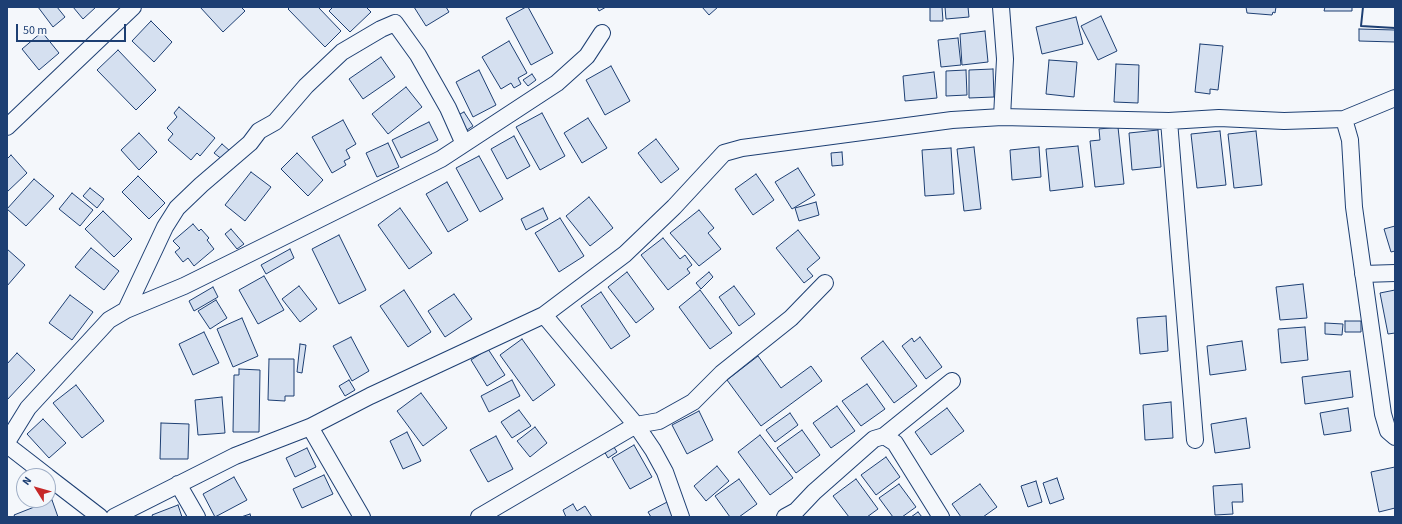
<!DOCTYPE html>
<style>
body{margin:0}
#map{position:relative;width:1402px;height:524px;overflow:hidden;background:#f4f7fb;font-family:"Source Sans 3",sans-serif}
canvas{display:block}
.frame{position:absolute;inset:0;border:8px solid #1d3f73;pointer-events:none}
.north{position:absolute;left:16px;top:468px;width:40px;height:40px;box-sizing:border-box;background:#f4f7fb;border:1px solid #9eadc5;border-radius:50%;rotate:307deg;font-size:11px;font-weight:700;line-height:16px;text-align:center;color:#1d3f73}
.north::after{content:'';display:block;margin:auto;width:14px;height:18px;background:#c62828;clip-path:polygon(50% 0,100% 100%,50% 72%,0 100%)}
.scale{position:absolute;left:16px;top:24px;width:110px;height:18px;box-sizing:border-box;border:2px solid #1d3f73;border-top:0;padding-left:5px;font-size:12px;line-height:14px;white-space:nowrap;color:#1d3f73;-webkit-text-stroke:3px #f4f7fb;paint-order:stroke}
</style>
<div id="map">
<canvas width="1402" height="524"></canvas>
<div class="frame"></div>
<div class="north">N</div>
<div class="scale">50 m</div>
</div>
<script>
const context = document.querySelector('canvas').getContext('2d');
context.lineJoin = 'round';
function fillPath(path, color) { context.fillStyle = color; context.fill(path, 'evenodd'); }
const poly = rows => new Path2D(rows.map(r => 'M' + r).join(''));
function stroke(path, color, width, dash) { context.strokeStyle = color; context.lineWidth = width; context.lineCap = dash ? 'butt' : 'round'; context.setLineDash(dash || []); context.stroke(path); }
const building = poly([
 [38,7,57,7,65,17,53,27,38,7],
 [73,7,96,7,83,19,73,7],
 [200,7,241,7,245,11,223,32,200,7],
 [290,7,318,7,341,31,325,47,288,9,290,7],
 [333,7,366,7,371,12,350,32,329,11,333,7],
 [414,7,446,7,449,12,426,26,414,7],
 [526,7,528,7,553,53,531,65,506,18,526,7],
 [597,7,606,7,599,11,597,7],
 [702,7,718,7,709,15,702,7],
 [930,7,942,7,943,21,930,21,930,7],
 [945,7,968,7,969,17,946,19,945,7],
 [1246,7,1276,7,1275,13,1273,12,1272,15,1247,13,1246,7],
 [1325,7,1352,7,1352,11,1324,11,1325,7],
 [1101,16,1117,51,1098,60,1081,26,1101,16],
 [1076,17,1083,44,1042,54,1036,27,1076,17],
 [151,21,172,42,154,62,132,41,151,21],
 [1359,29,1395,30,1395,42,1359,41,1359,29],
 [985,31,988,62,962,65,960,34,985,31],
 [42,32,59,53,39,70,22,49,42,32],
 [958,38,961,65,941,67,938,40,958,38],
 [509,41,527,73,518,78,521,84,514,88,511,83,501,89,482,57,509,41],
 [1200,44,1223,46,1218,90,1210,89,1210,94,1195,92,1200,44],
 [118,50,156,90,136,110,97,70,118,50],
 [381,57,395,77,363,99,349,79,381,57],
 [1049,60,1077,62,1074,97,1046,94,1049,60],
 [1116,64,1139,65,1138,103,1114,102,1116,64],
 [611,66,630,101,605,115,586,80,611,66],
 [993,69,994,97,969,98,969,70,993,69],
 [479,70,496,105,473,117,456,82,479,70],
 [966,70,967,95,946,96,946,71,966,70],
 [934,72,937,98,905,101,903,76,934,72],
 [532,74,536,80,528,86,523,80,532,74],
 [406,87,422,107,388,134,372,114,406,87],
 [179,107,215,138,200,156,197,153,191,160,168,140,173,134,167,128,177,117,174,113,179,107],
 [464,112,473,126,467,130,458,115,464,112],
 [542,113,565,156,540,170,516,127,542,113],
 [588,118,607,148,582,163,564,133,588,118],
 [343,120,356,144,346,150,350,158,344,161,346,165,332,173,312,137,343,120],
 [429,122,438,140,401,158,392,140,429,122],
 [1118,127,1124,184,1095,187,1090,141,1100,140,1099,129,1118,127],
 [1158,130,1161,167,1132,170,1129,133,1158,130],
 [1220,131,1226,185,1197,188,1191,134,1220,131],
 [1256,131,1262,185,1234,188,1228,134,1256,131],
 [139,133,157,152,139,170,121,150,139,133],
 [514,136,530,166,507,179,491,149,514,136],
 [656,139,679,169,661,183,638,153,656,139],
 [388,143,399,167,377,177,366,153,388,143],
 [222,144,230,151,223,160,214,153,222,144],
 [1078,146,1083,187,1050,191,1046,149,1078,146],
 [974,147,981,209,964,211,957,149,974,147],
 [1039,147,1041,177,1012,180,1010,150,1039,147],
 [951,148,954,194,925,196,922,150,951,148],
 [842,152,843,165,832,166,831,153,842,152],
 [297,153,323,180,308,196,281,169,297,153],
 [11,155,27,173,7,192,7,159,11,155],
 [479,156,503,199,480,212,456,168,479,156],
 [798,168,815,195,792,209,775,182,798,168],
 [251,172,271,187,245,221,225,205,251,172],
 [756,174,774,200,753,215,735,189,756,174],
 [138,176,165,203,149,219,122,192,138,176],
 [34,179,54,196,26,226,7,209,34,179],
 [447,182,468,220,448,232,426,194,447,182],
 [90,188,104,199,97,208,83,196,90,188],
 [72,193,93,210,80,226,59,209,72,193],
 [589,197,613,228,590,246,566,216,589,197],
 [816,202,819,215,799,221,795,208,816,202],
 [400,208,432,253,409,269,378,225,400,208],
 [543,208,548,219,526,230,521,219,543,208],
 [699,210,714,228,708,233,721,249,699,266,670,233,699,210],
 [103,211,132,239,114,257,85,229,103,211],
 [560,218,584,256,559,272,535,233,560,218],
 [193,224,199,231,201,229,209,238,207,240,214,249,194,266,188,258,183,262,175,252,180,248,173,241,193,224],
 [1395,226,1395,251,1391,252,1384,229,1395,226],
 [231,229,244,244,237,249,225,234,231,229],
 [798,230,820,258,807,269,813,276,804,283,776,248,798,230],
 [339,235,366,290,339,304,312,249,339,235],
 [663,238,680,259,685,255,692,265,687,269,690,273,668,290,641,255,663,238],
 [91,248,119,271,104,290,75,267,91,248],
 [7,249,25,265,7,286,7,249],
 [290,249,294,258,266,274,261,265,290,249],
 [627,272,654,309,636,323,608,287,627,272],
 [709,272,713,277,701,289,696,283,709,272],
 [264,276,284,310,258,324,239,290,264,276],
 [1303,284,1307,318,1280,320,1276,287,1303,284],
 [299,286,317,309,300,322,282,299,299,286],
 [734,286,755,314,739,326,719,297,734,286],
 [213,287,218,297,194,311,189,301,213,287],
 [404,290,431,332,408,347,380,306,404,290],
 [700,290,732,333,710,349,679,307,700,290],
 [1395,290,1395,333,1388,334,1380,293,1395,290],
 [601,292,630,336,611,349,581,306,601,292],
 [454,294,472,319,445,337,428,311,454,294],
 [70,295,93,312,72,340,49,323,70,295],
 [216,300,227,318,210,329,198,311,216,300],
 [1166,316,1168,351,1140,354,1137,318,1166,316],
 [242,318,258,356,233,367,217,329,242,318],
 [1345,321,1361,321,1361,332,1345,332,1345,321],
 [1325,323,1343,324,1342,335,1325,334,1325,323],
 [1305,327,1308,360,1281,363,1278,329,1305,327],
 [204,332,219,363,193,375,179,344,204,332],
 [351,337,369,371,352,381,333,346,351,337],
 [920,337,942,367,926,379,902,346,912,338,914,342,920,337],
 [522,339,555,385,533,401,500,355,522,339],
 [883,341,917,386,894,403,861,358,883,341],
 [1242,341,1246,370,1210,375,1207,346,1242,341],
 [300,344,306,345,302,373,297,372,300,344],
 [488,349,505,375,487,386,471,360,488,349],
 [17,353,35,370,7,400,7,364,17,353],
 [758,356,781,388,811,366,822,381,761,426,727,380,758,356],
 [269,359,294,359,294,396,285,396,285,401,268,400,269,359],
 [239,369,260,370,259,432,233,432,234,375,239,375,239,369],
 [1350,371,1353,397,1305,404,1302,377,1350,371],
 [349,380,355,390,345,396,339,386,349,380],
 [512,380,520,396,489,412,481,396,512,380],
 [867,384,885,409,861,426,842,401,867,384],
 [76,385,104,421,82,438,53,403,76,385],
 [421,393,447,428,423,446,397,411,421,393],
 [222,397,225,433,198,435,195,400,222,397],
 [1171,402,1173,438,1145,440,1143,405,1171,402],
 [837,406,855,431,831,448,813,423,837,406],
 [947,408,964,431,931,455,915,432,947,408],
 [1348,408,1351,431,1324,435,1320,413,1348,408],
 [519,410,531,426,512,438,501,422,519,410],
 [699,411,713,440,687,454,672,425,699,411],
 [790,413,798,425,775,442,766,430,790,413],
 [1246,418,1250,448,1215,453,1211,424,1246,418],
 [43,419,66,443,49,458,27,434,43,419],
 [161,423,189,424,188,459,160,459,161,423],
 [535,427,547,443,530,457,517,441,535,427],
 [802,430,820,455,796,473,777,448,802,430],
 [407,432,421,461,403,469,390,441,407,432],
 [760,435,793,478,770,495,738,452,760,435],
 [496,436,513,469,488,482,470,450,496,436],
 [612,444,617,452,608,458,603,449,612,444],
 [634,445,652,477,630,489,612,458,634,445],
 [307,448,316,467,295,477,286,458,307,448],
 [886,457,900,477,876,495,861,475,886,457],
 [717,466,729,481,706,501,694,486,717,466],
 [1395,467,1395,508,1379,512,1371,472,1395,467],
 [324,475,333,494,302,508,293,489,324,475],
 [234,477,247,500,215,517,203,494,234,477],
 [1057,478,1064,499,1050,504,1043,483,1057,478],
 [739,479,757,504,739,517,730,517,715,496,739,479],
 [856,479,878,509,867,517,849,517,833,496,856,479],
 [1036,481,1042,502,1028,507,1021,486,1036,481],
 [899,484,916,507,902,517,893,517,879,498,899,484],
 [980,484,997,507,983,517,961,517,952,504,980,484],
 [1242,484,1243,502,1232,502,1233,514,1215,515,1213,486,1242,484],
 [52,500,58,517,15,517,14,515,52,500],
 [671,500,679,517,651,517,648,512,671,500],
 [573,504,577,511,585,506,592,517,566,517,563,510,573,504],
 [178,505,182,517,153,517,152,515,178,505],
 [918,512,922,517,911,517,918,512],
 [250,514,251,517,241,517,250,514]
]);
const minor = poly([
 [1001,7,1005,59,1002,117],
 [1344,119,1350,140,1354,207,1383,414,1388,431,1395,437],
 [1169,121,1195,440],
 [7,127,133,7],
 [1363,274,1395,273],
 [126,310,165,227,177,208,201,185,250,143,259,131,275,122,306,86,342,52,381,29,395,23,418,55,448,108,464,144],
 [544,315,636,425,653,450,665,472,681,517],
 [310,427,362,517],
 [884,436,895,443,941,517],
 [7,442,28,408,109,320,126,310,184,286,441,159,557,83,587,56,602,33],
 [7,445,47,476],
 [48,477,100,517],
 [178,484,197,517],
 [114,517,235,456,310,427,370,396,544,315,625,254,674,207,724,153,742,148,952,120,1002,117,1169,121,1219,118,1284,121,1344,119,1395,98],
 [479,517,636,425,659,421,693,402,722,373,791,318,825,283],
 [785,517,796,511,814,492,874,439,884,436,952,381]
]);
const wall = poly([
 [1363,7,1361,26,1395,28]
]);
fillPath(building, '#d5e0f0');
stroke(building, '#1d3f73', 1);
stroke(minor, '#1d3f73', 18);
stroke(minor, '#f4f7fb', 16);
stroke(wall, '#1d3f73', 2);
</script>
